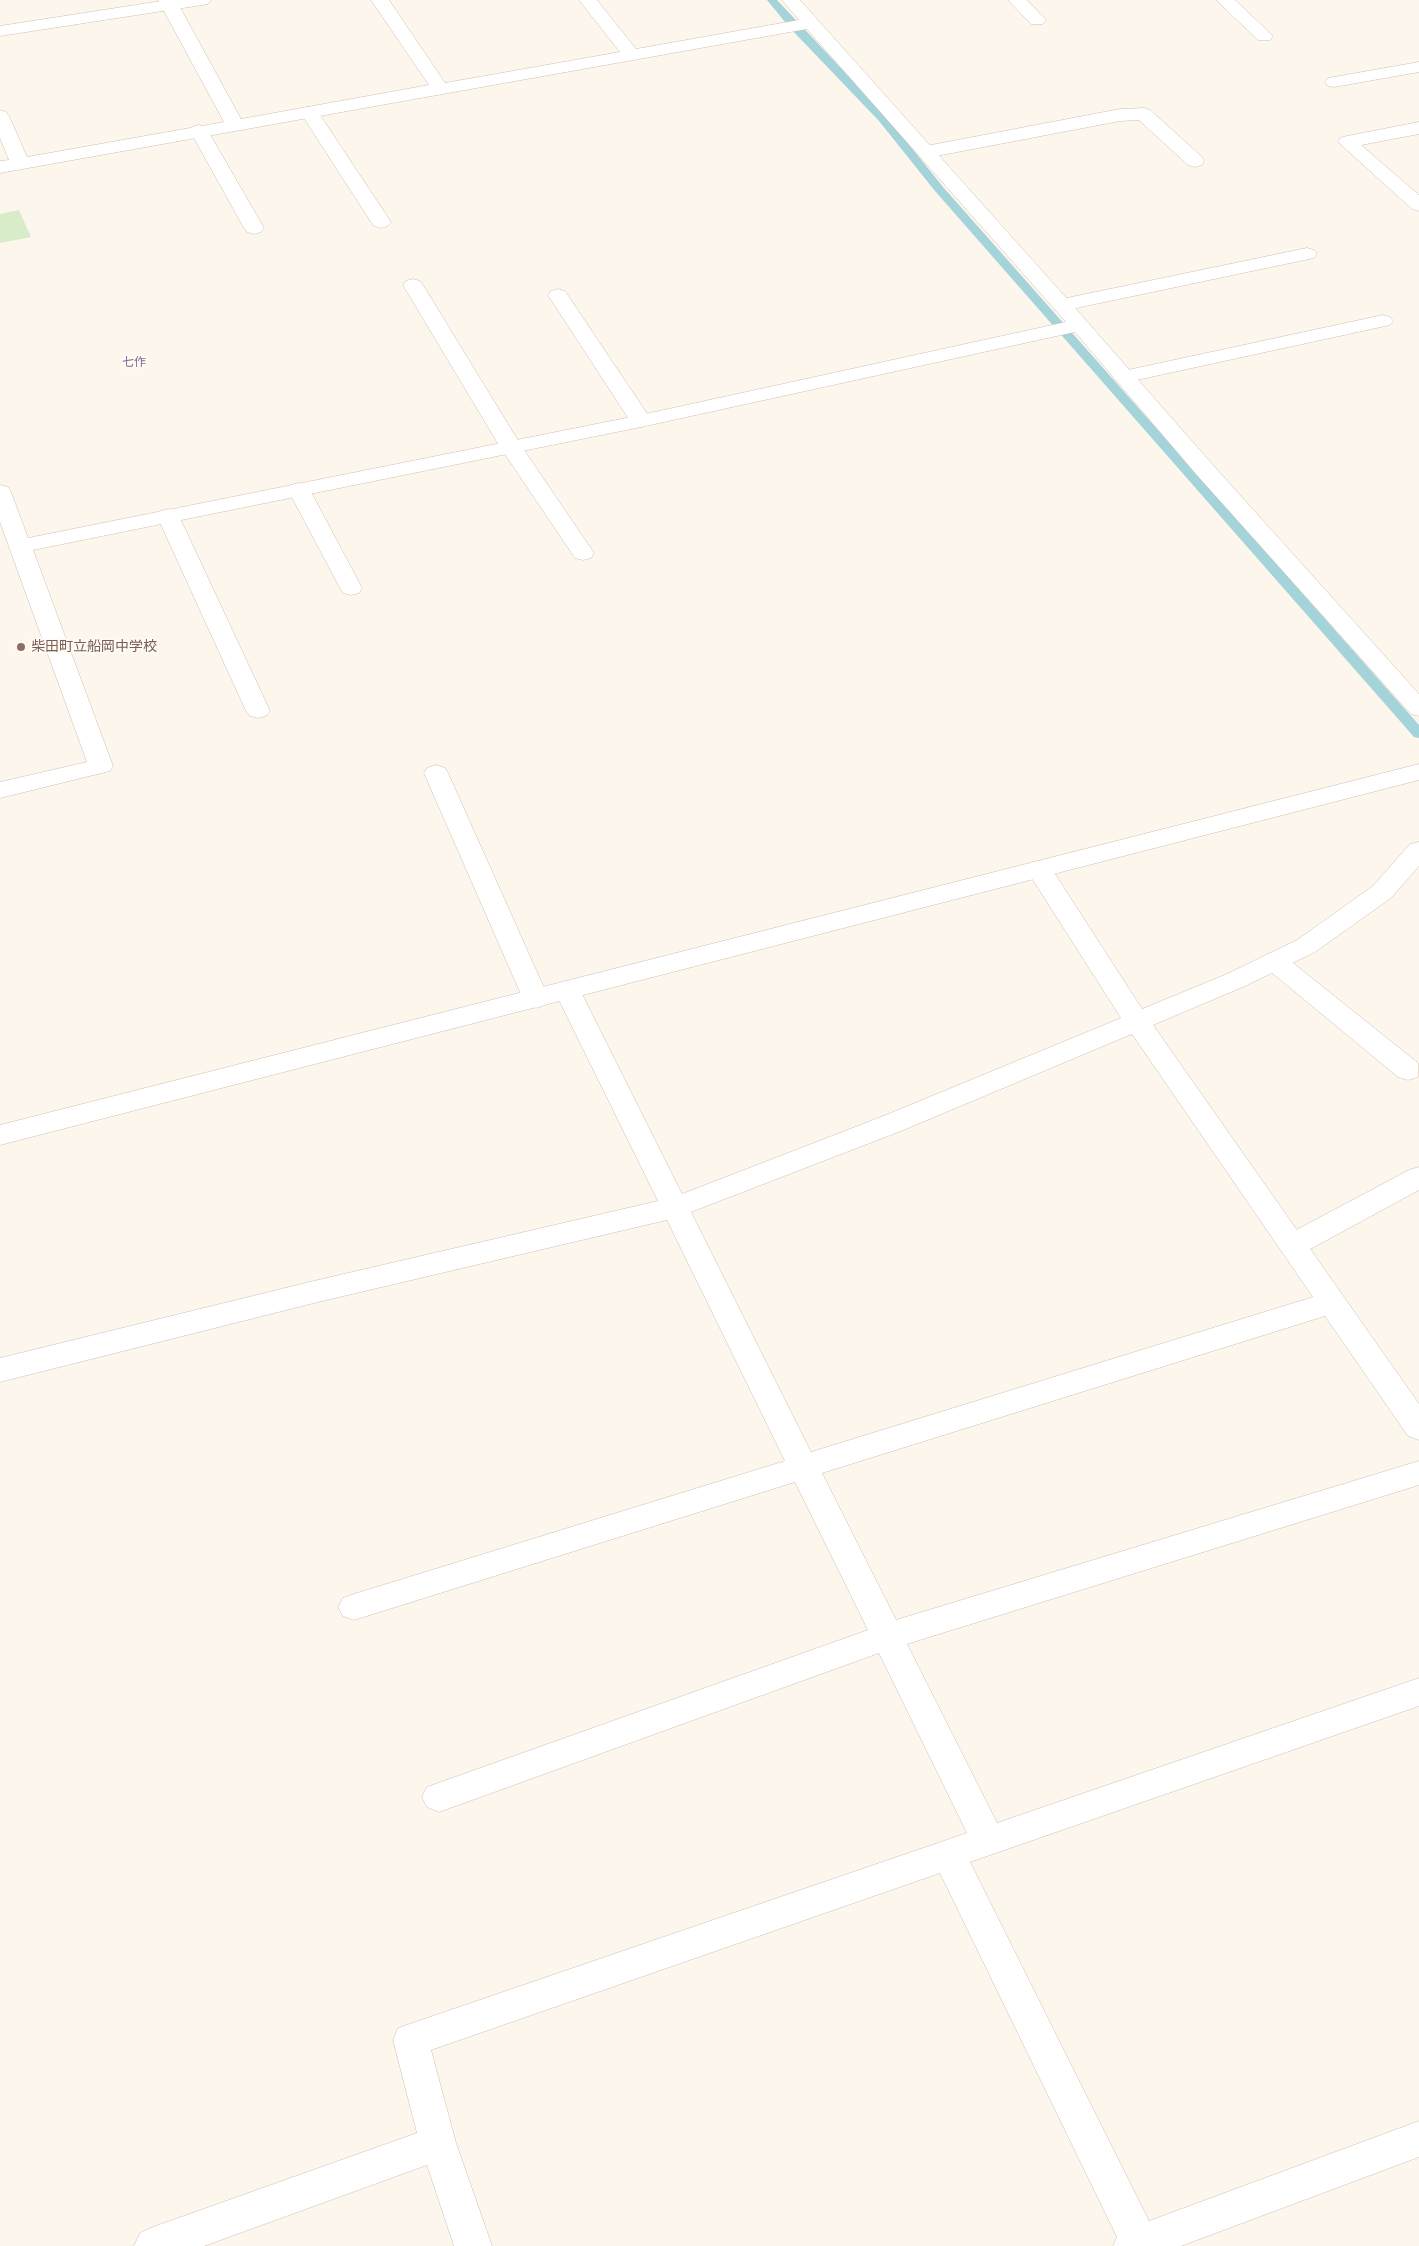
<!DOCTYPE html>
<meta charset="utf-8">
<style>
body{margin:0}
canvas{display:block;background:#fdf6ec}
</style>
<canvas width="1419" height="2246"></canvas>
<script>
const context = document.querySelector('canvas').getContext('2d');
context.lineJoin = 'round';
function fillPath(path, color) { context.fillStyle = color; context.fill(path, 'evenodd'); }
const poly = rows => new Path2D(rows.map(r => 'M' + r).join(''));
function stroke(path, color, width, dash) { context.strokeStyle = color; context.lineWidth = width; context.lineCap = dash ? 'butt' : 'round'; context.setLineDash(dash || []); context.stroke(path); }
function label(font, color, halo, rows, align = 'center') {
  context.font = font + ' "Public Sans","Noto Sans JP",sans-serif'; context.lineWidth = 4; context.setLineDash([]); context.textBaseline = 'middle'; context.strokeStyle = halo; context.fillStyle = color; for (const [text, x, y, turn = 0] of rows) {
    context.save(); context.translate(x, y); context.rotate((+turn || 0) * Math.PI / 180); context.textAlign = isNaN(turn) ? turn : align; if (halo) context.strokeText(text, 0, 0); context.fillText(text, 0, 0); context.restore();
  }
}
const green = poly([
 [19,210,31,237,0,243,0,214]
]);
const stream = poly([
 [767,0,777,0,887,117,943,187,1419,725,1419,738,1414,737,935,191,879,121,790,28,767,0]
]);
const service = poly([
 [1008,0,1027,0,1046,20,1043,24,1031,24,1008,0],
 [1216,0,1235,0,1273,36,1270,40,1258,40,1216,0],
 [1419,62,1419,72,1334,87,1328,86,1325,82,1328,78,1334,77,1419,62],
 [309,107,315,108,318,112,391,222,388,226,381,228,374,226,371,222,300,112,303,108,309,107],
 [1144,108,1150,110,1202,157,1204,161,1202,165,1195,167,1188,165,1139,120,1120,121,926,158,919,156,917,152,919,148,926,146,1120,109,1144,108],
 [1419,122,1419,134,1361,145,1419,195,1419,211,1412,209,1338,142,1340,138,1347,136,1419,122],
 [199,125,206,127,208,131,264,228,261,232,254,234,247,232,244,228,190,131,192,127,199,125],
 [1307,248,1314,250,1317,254,1314,258,1062,311,1055,309,1052,305,1055,301,1062,299,1307,248],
 [413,279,420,281,423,285,522,447,594,553,591,558,583,560,575,558,500,447,403,285,406,281,413,279],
 [558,289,565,291,652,421,648,425,641,427,634,425,630,421,548,295,551,291,558,289],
 [1383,315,1390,317,1393,321,1390,325,1123,383,1116,381,1113,377,1116,373,1123,371,1383,315],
 [299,483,307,485,310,490,362,588,359,593,351,595,343,593,340,588,288,490,291,485,299,483],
 [168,509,176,511,179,516,270,711,266,716,258,718,250,716,246,711,157,516,160,511,168,509],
 [436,765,445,768,448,773,549,999,545,1005,536,1008,527,1005,523,999,424,773,427,768,436,765],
 [1274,952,1283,955,1418,1063,1418,1077,1408,1080,1398,1077,1265,967,1261,961,1265,955,1274,952],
 [1419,1167,1419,1190,1303,1253,1293,1256,1283,1253,1279,1245,1283,1237,1409,1170,1419,1167]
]);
const minor = poly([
 [158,0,176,0,241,119,429,85,371,0,389,0,445,83,620,52,579,0,597,0,636,49,799,20,782,0,800,0,1069,301,1212,464,1419,694,1419,716,1411,714,1196,474,1075,332,641,427,33,550,113,766,110,771,0,798,0,782,87,762,0,522,0,485,8,487,11,492,28,538,641,415,1066,322,807,29,0,173,0,161,9,160,0,138,0,110,6,112,9,116,27,157,224,122,158,0],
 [1419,842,1419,866,1391,898,1315,952,1245,986,1153,1025,1419,1404,1419,1440,1408,1436,1325,1316,822,1473,896,1620,1419,1461,1419,1485,907,1644,997,1823,1419,1678,1419,1706,970,1862,1149,2221,1419,2121,1419,2157,1181,2246,1113,2246,1117,2237,940,1873,431,2050,456,2143,492,2246,454,2246,427,2165,204,2246,134,2246,140,2233,153,2227,417,2133,393,2040,398,2028,967,1833,879,1653,439,1812,427,1807,422,1797,427,1787,868,1630,795,1482,354,1620,343,1616,338,1607,343,1598,354,1594,785,1461,667,1220,318,1302,0,1382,0,1358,318,1280,658,1201,554,990,558,984,567,981,576,984,580,990,682,1194,881,1117,1121,1018,1026,869,1030,863,1039,861,1048,863,1142,1009,1227,974,1297,940,1373,886,1410,844,1419,842],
 [1132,1034,1313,1297,811,1452,691,1212,901,1131,1132,1034]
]);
const tertiary = poly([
 [168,0,211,0,208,4,202,5,0,36,0,26,168,0],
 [1419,764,1419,780,0,1145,0,1125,1419,764]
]);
const markers = [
 [21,647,5,"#8d6e63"]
];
const farNeighbourhoodnames = [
 ["七作",134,362]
];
const educationNames = [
 ["柴田町立船岡中学校",31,647]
];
fillPath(green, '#d8ecc9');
fillPath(stream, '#a5d3da');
stroke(service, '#d1beb0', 1);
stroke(minor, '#d1beb0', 1);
stroke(tertiary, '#d1beb0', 1);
fillPath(service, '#fff');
fillPath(minor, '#fff');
fillPath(tertiary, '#fff');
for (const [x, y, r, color] of markers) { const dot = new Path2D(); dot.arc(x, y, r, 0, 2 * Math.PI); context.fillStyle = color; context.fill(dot); stroke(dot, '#fffaf3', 2); }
label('12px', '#846695', '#fffaf3', farNeighbourhoodnames);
label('14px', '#785e54', '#fffaf3', educationNames, 'left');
</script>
